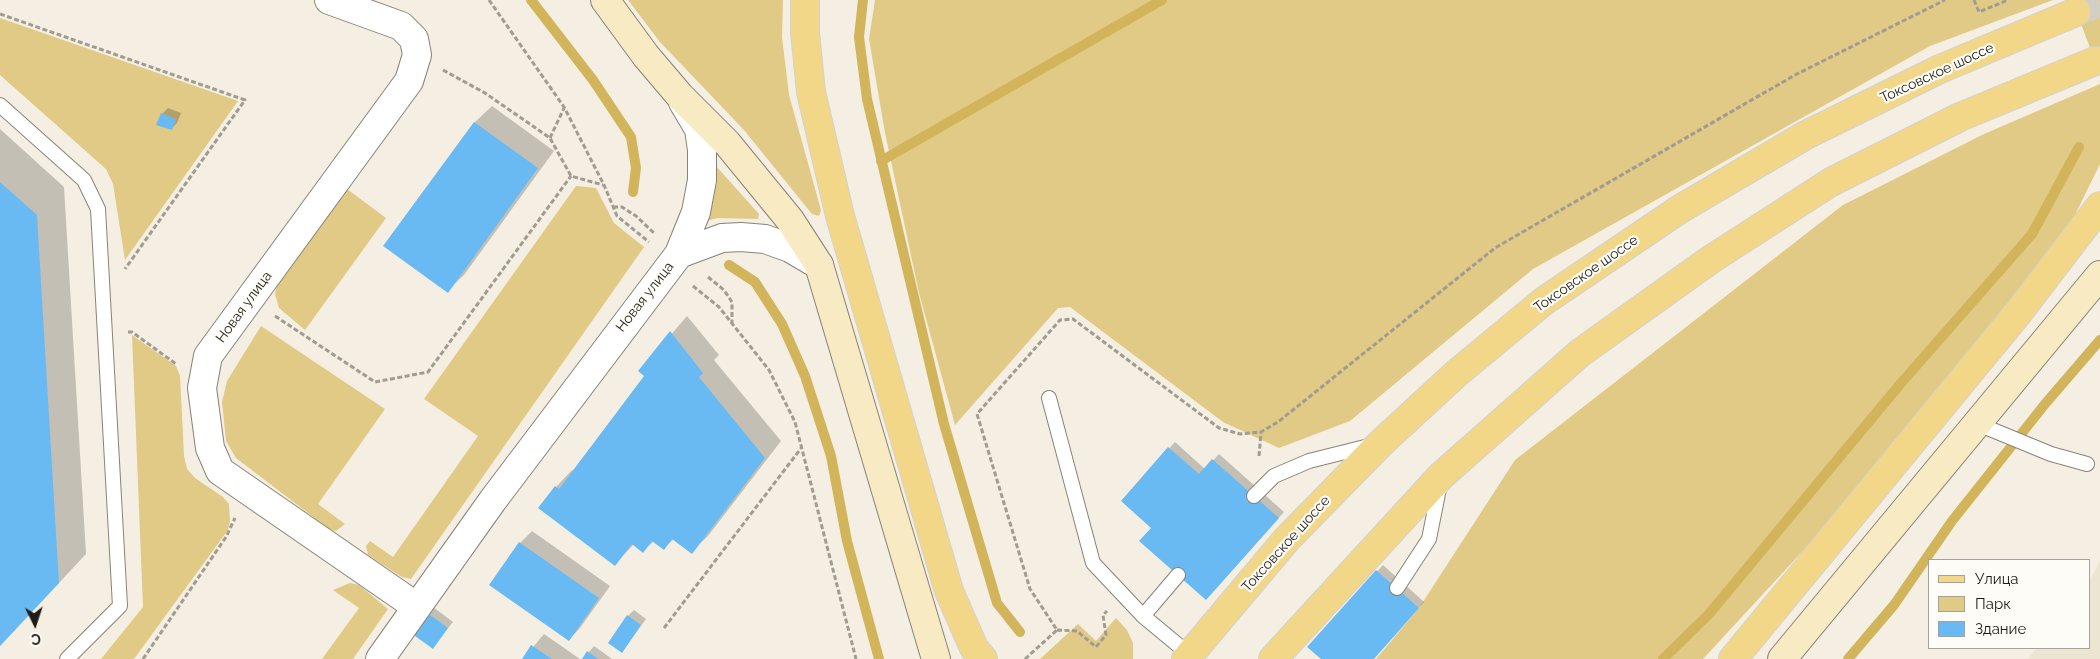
<!DOCTYPE html>
<meta charset="utf-8">
<style>
body{margin:0}
#map{position:relative;width:2100px;height:659px;overflow:hidden;background:#f4efe2;font-family:Raleway,sans-serif}
canvas{display:block}
.legend{position:absolute;left:1928px;top:559px;width:162px;height:90px;box-sizing:border-box;background:#fefcf7;border:1px solid #a4a29d;margin:0;padding:6px 9px;list-style:none;font-size:15px;color:#1e1c17}
.legend li{display:flex;align-items:center;gap:10px;height:25px}
.legend b{width:25px;border:1px solid #a4a29d}
.north{position:absolute;left:10px;top:599px;width:50px;height:50px;-webkit-text-stroke:4px #fefcf7;paint-order:stroke;rotate:176deg;font-size:14px;font-weight:700;line-height:20px;text-align:center;color:#1e1c17}
.north::after{content:'';display:block;margin:auto;width:18px;height:22px;background:#1e1c17;clip-path:polygon(50% 0,100% 100%,50% 72%,0 100%)}
</style>
<div id="map">
<canvas width="2100" height="659"></canvas>
<ul class="legend">
<li><b style="height:6px;background:#f1d787"></b>Улица</li>
<li><b style="height:14px;background:#e1c986"></b>Парк</li>
<li><b style="height:14px;background:#69baf3"></b>Здание</li>
</ul>
<div class="north">С</div>
</div>
<script>
const context = document.querySelector('canvas').getContext('2d');
context.lineJoin = 'round';
function fillPath(path, color) { context.fillStyle = color; context.fill(path, 'evenodd'); }
const poly = rows => new Path2D(rows.map(r => 'M' + r).join(''));
function stroke(path, color, width, dash) { context.strokeStyle = color; context.lineWidth = width; context.lineCap = dash ? 'butt' : 'round'; context.setLineDash(dash || []); context.stroke(path); }
function label(font, color, halo, rows, align = 'center') {
  context.font = font + ' Raleway,sans-serif'; context.lineWidth = 4.5; context.setLineDash([]); context.textBaseline = 'middle'; context.strokeStyle = halo; context.fillStyle = color; for (const [text, x, y, turn = 0] of rows) {
    context.save(); context.translate(x, y); context.rotate((+turn || 0) * Math.PI / 180); context.textAlign = isNaN(turn) ? turn : align; if (halo) context.strokeText(text, 0, 0); context.fillText(text, 0, 0); context.restore();
  }
}
const built = poly([
 [2100,561,2100,659,2028,659,2037,648,2089,648,2089,581]
]);
const green = poly([
 [628,0,783,0,782,37,789,95,821,210,819,216,812,214,744,130,660,42],
 [875,0,2053,0,1930,46,1533,269,1350,421,1279,448,1223,422,1070,307,1058,308,955,425,919,293,885,133,869,39],
 [2072,0,2100,0,2100,74,2095,61],
 [0,18,238,101,125,260,113,184,106,169,0,75],
 [2100,84,2100,164,2073,219,1972,353,1812,541,1703,659,1376,659,1419,608,1515,460,1843,205,1984,134],
 [712,165,716,166,759,214,758,219,718,218,706,221],
 [576,186,596,188,614,223,644,247,411,579,402,577,368,555,366,546,370,541,393,557,478,436,424,399],
 [347,189,386,218,305,330,279,308,275,294,277,285],
 [261,326,385,409,318,504,345,524,336,531,329,529,236,458,226,441,222,402,227,381],
 [132,335,176,366,180,376,184,456,187,469,195,478,223,497,229,504,230,521,228,530,134,659,101,659,143,607],
 [350,583,359,585,388,609,353,659,322,659,359,608,333,590],
 [1116,618,1127,630,1133,643,1133,659,1040,659,1078,624,1096,641]
]);
const shadow = poly([
 [492,106,554,151,464,275,447,291,385,246,475,122],
 [168,108,181,113,177,123,171,129,162,114],
 [0,129,64,187,86,554,0,646],
 [687,316,719,355,714,360,781,441,708,536,691,552,674,539,664,548,654,541,643,551,634,544,615,564,556,487,572,470,574,471,646,376,640,371],
 [1175,442,1205,469,1219,454,1284,512,1212,593,1153,528,1122,500],
 [532,531,610,586,580,628,569,640,490,585,520,543],
 [1383,565,1424,602,1373,659,1323,659,1309,647],
 [433,607,453,622,433,647,413,633],
 [634,610,646,619,622,652,628,616],
 [544,634,580,659,523,659],
 [594,646,612,659,583,659]
]);
const stream = poly([
 [531,0,593,80,631,137,636,168,633,192],
 [863,0,859,37,867,99,944,424,997,603,1020,632],
 [881,161,1162,0],
 [729,265,755,282,782,324,805,376,831,456,847,541,879,659],
 [1663,659,1709,614,1902,382,2032,234,2079,147],
 [1848,659,1894,605,1952,521,2045,404,2100,340]
]);
const building = poly([
 [161,113,176,119,172,130,156,125],
 [474,122,538,168,448,293,383,246],
 [0,182,37,215,59,583,0,646],
 [670,331,703,373,699,377,765,458,692,554,672,539,664,550,652,541,643,553,632,544,615,566,538,508,555,486,559,489,644,376,638,371],
 [1168,447,1199,474,1212,459,1279,518,1206,600,1139,541,1151,528,1121,501],
 [519,542,599,598,569,641,489,585],
 [1376,570,1419,608,1374,659,1321,659,1307,647],
 [426,612,448,628,433,649,411,633],
 [627,615,641,625,622,653,608,643],
 [531,645,552,659,522,659],
 [587,651,598,659,582,659]
]);
const primaryTunnel = poly([
 [2076,12,2100,3]
]);
const path = poly([
 [489,0,564,107,604,185,617,216,649,242],
 [1974,0,1979,12,2008,0],
 [0,14,245,100,125,269],
 [443,70,485,93,550,138,571,176,603,185],
 [550,138,564,108],
 [613,207,622,207,636,216,655,234],
 [708,277,724,290,732,302,732,323],
 [693,286,719,307,769,370,795,422,856,659],
 [275,316,375,382,428,372,571,176],
 [128,332,132,332,176,364],
 [1259,456,1261,432],
 [664,628,802,447],
 [1057,630,1077,631,1096,647,1106,635,1103,615,1107,611],
 [143,659,226,537,235,518],
 [1025,659,1057,630,1030,589,977,414,1060,320,1073,319,1219,428,1240,434,1261,432,1278,422,1495,248,1795,75,1945,0]
]);
const service = poly([
 [0,105,84,180,98,209,120,606,67,659],
 [1049,398,1093,563,1143,616,1190,655],
 [1978,424,2051,454,2087,464],
 [1254,496,1274,476,1309,461,1373,445],
 [1397,588,1429,539,1440,484],
 [1143,616,1178,575]
]);
const minor = poly([
 [329,0,401,26,414,39,417,55,409,81,208,356,202,388,210,448,220,471,417,607],
 [679,254,722,238,741,237,765,239,790,248,819,265],
 [380,659,493,500,679,254,696,212,702,180,702,150,699,129,683,102]
]);
const secondary = poly([
 [605,0,646,56,680,96,727,143,790,220,819,265,936,659],
 [1782,659,2100,275]
]);
const primary = poly([
 [805,0,805,32,811,92,840,216,949,591,974,648,983,659],
 [1186,659,1287,539,1381,443,1457,373,1544,301,1680,209,1806,135,1940,69,2076,12],
 [1273,659,1441,476,1580,353,1710,260,1831,182,1960,117,2095,61],
 [1733,659,2019,312,2100,206]
]);
const streetNames = [
 ["Токсовское шоссе",1937,73,-25],
 ["Токсовское шоссе",1586,274,-35],
 ["Новая улица",645,297,-52],
 ["Новая улица",244,307,-54],
 ["Токсовское шоссе",1286,544,-48]
];
fillPath(built, '#ece5d1');
fillPath(green, '#e1c986');
fillPath(shadow, '#0003');
stroke(stream, '#d2b45b', 10);
fillPath(building, '#69baf3');
stroke(primaryTunnel, '#d4cfc4', 28, [28, 14]);
stroke(service, '#878377', 16);
stroke(minor, '#878377', 30);
stroke(secondary, '#878377', 30);
stroke(primary, '#d2d2d1', 30);
stroke(path, '#a09c92', 3, [5, 2.5]);
stroke(service, '#fff', 14);
stroke(minor, '#fff', 28);
stroke(secondary, '#f8ebc3', 28);
stroke(primary, '#f1d787', 28);
label('14px', '#1e1c17', '#fefcf7', streetNames);
</script>
